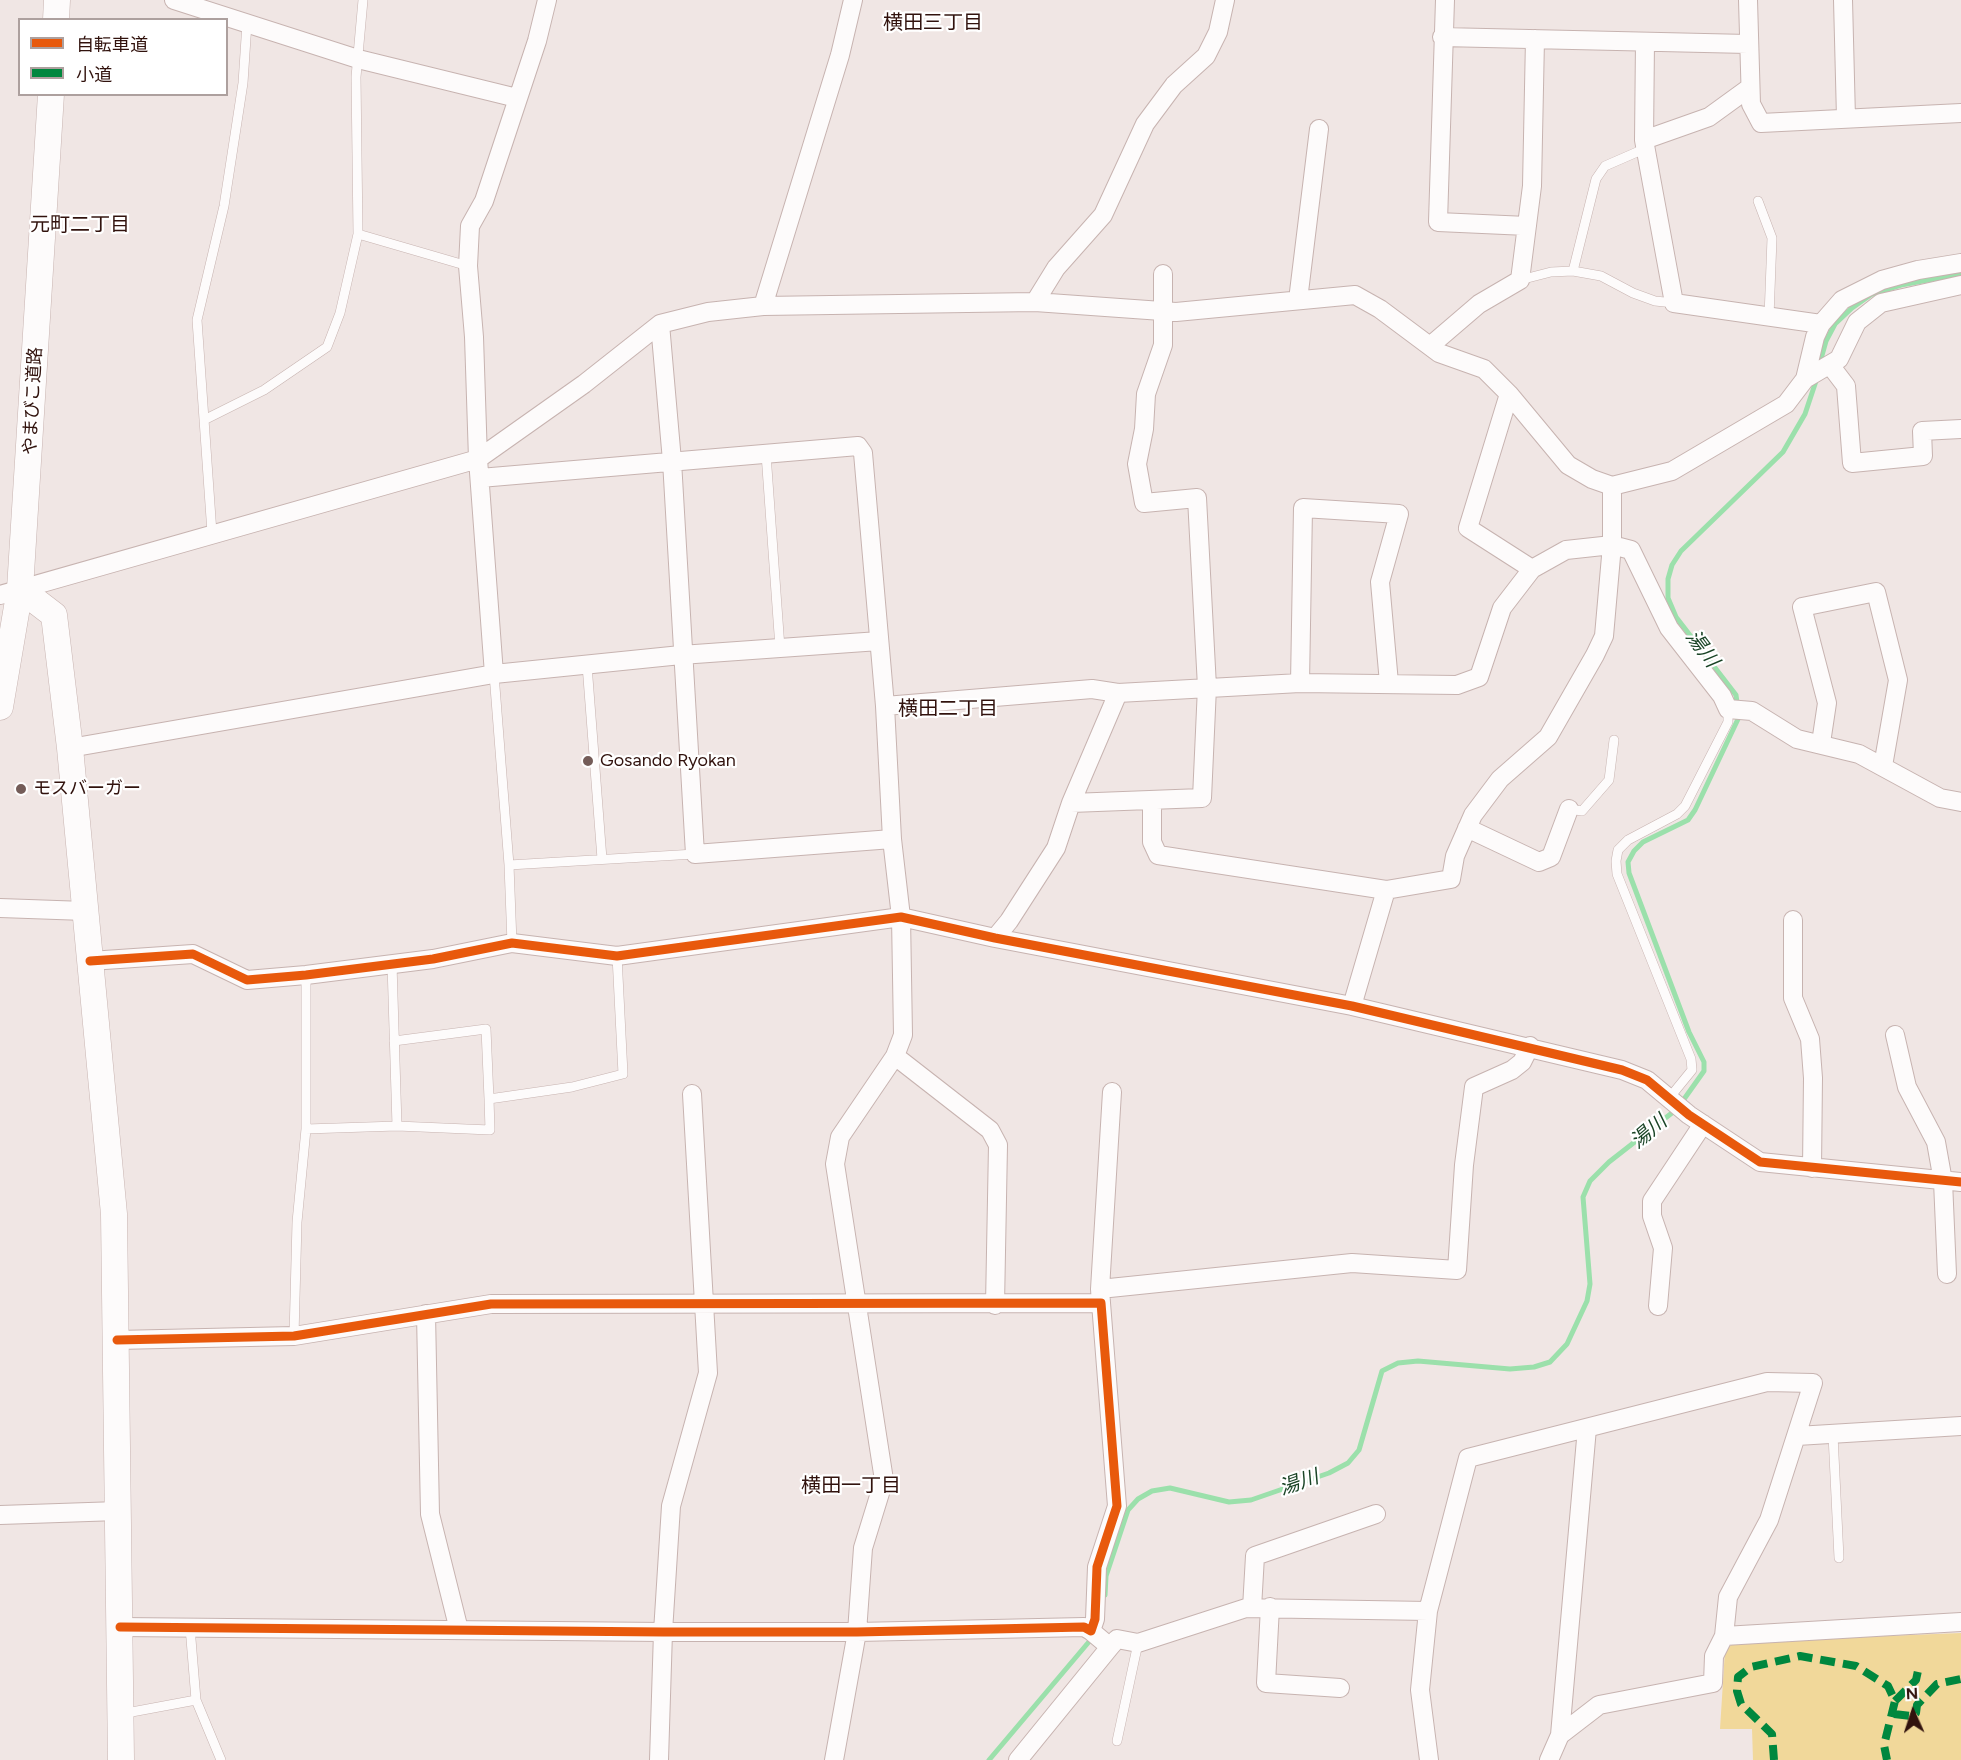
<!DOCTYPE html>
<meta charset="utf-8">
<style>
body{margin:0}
#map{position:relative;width:1961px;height:1760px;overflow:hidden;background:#f0e6e4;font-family:Figtree,"Noto Sans JP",sans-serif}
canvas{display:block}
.legend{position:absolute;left:18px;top:18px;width:210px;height:78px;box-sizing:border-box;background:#fff;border:2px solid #ada09e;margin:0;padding:8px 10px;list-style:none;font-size:18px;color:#31120d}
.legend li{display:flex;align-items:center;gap:12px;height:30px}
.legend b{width:30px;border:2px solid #ada09e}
.north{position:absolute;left:1883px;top:1682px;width:60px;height:60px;-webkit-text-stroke:4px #fff;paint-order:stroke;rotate:357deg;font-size:16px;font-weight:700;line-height:24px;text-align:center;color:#31120d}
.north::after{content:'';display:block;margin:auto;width:21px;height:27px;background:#31120d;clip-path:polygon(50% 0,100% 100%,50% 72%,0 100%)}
</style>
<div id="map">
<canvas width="1961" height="1760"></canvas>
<ul class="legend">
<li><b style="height:8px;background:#e8590c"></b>自転車道</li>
<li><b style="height:8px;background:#00873e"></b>小道</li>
</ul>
<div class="north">N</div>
</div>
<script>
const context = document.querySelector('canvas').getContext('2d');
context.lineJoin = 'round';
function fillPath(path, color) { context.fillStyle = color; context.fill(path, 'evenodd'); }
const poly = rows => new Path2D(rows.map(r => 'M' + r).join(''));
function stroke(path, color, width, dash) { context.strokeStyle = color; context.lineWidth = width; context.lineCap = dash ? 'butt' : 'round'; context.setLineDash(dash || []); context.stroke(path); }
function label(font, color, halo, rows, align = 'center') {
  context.font = font + ' Figtree,"Noto Sans JP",sans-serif'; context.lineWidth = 4.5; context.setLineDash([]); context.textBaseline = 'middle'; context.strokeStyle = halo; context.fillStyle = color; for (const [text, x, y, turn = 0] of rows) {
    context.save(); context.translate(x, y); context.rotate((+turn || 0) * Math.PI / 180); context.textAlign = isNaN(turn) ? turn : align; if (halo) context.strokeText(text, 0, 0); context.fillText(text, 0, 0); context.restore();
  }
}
const green = poly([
 [1961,1633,1961,1760,1753,1760,1752,1729,1720,1729,1725,1650,1735,1642]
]);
const stream = poly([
 [1819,366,1826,341,1835,324,1852,308,1872,294,1901,285,1961,274],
 [1105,1595,1106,1576,1128,1510,1138,1499,1152,1491,1170,1488,1229,1502,1251,1500,1329,1473,1348,1463,1359,1450,1382,1371,1398,1363,1418,1361,1510,1369,1534,1367,1550,1362,1567,1344,1587,1301,1590,1284,1583,1197,1590,1181,1609,1162,1677,1109,1704,1071,1704,1062,1689,1032,1629,873,1628,862,1634,851,1643,842,1688,820,1695,810,1739,717,1736,695,1676,617,1668,598,1668,579,1672,565,1681,551,1783,452,1805,414,1817,378],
 [989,1760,1093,1637]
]);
const lane = poly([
 [1758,201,1772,238,1769,317],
 [358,234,468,266],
 [1573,271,1596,179,1605,166,1644,149],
 [1520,280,1551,272,1573,271,1601,276,1633,293,1655,301,1674,303],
 [206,419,264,390,327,347,340,313,358,234,356,77,363,0],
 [766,454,780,648],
 [212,533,197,320,224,206,243,83,247,23],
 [587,665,602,859],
 [494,674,509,865,512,943],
 [1569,809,1582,811,1609,780,1614,740],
 [509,865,695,854],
 [392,964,397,1126,490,1130,489,1099,572,1087,623,1074,617,956],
 [394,1041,486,1029,489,1099],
 [1670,1097,1692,1070,1691,1059,1617,874,1616,861,1618,850,1628,840,1677,814,1685,806,1728,722,1728,709],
 [306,1129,397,1126],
 [294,1336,297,1222,306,1129,306,975],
 [1833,1435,1839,1558],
 [190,1627,196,1700],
 [121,1714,196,1700,221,1760],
 [1117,1741,1138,1643]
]);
const street = poly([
 [174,0,358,59,517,98],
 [1445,0,1438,222,1527,226],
 [1748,0,1751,104,1761,123,1961,113],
 [1843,0,1846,118],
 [1442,37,1748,44],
 [1645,42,1644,140,1709,117,1749,88],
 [1644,140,1674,303,1821,324],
 [1298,300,1319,129],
 [1035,302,1056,268,1103,215,1145,124,1174,85,1206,56,1218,32,1225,0],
 [763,306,1035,302,1176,312,1355,295,1380,309,1439,353,1484,369,1509,394,1568,465,1592,479,1612,486,1672,471,1786,404,1805,379,1839,359,1857,322,1881,303,1961,285],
 [660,324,672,461,695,854,892,839],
 [1430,346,1479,304,1520,280,1532,186,1535,39],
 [1830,365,1846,386,1852,463,1923,456,1922,431,1961,429],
 [1805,379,1815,337,1821,324,1842,300,1882,280,1918,270,1961,263],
 [1509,394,1468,528,1532,569],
 [480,478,858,446,863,453,885,706,892,839,901,917,903,1035,895,1056,840,1137,835,1164,884,1480,863,1548,857,1632,834,1760],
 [1612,486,1612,545,1631,550,1669,628,1722,696,1728,709,1752,711,1797,739,1859,754,1940,798,1961,802],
 [0,595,478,459,584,384,660,324,708,312,763,306,840,55,853,0],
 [494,674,478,459,474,337,468,266,470,226,484,201,537,41,547,0],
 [1300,683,1303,508,1399,514,1380,582,1389,683],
 [885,706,1092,689,1118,693,1300,683,1457,685,1479,677,1502,608,1532,569,1566,550,1612,545,1604,636,1595,655,1548,737,1500,779,1473,815,1455,856,1451,879,1386,890,1158,855,1152,842,1152,801],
 [1821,743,1827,703,1802,607,1876,592,1898,680,1883,766],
 [70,748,494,674,681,655,879,641],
 [1071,803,1118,693],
 [1467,828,1539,862,1551,857,1569,809],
 [0,908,85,911],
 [1793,920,1793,998,1810,1039,1813,1078,1812,1168],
 [995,938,1009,921,1056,848,1071,803,1202,798,1207,687,1197,498,1144,503,1137,464,1144,429,1146,394,1163,345,1163,274],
 [90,961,193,954,247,980,306,975,433,959,512,943,617,956,901,917,995,938,1352,1006,1622,1070,1647,1080,1689,1115,1760,1162,1961,1182],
 [1352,1006,1386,890],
 [1895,1035,1907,1087,1936,1142,1943,1181,1947,1274],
 [895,1056,990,1130,998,1145,995,1305],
 [1100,1289,1112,1092],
 [1101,1303,1100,1289,1352,1263,1457,1270,1464,1165,1474,1087,1512,1070,1522,1062,1530,1046],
 [1658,1306,1663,1248,1652,1216,1652,1201,1703,1124],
 [426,1314,430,1514,459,1630],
 [117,1340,294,1336,491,1304,1101,1303,1117,1506,1097,1567,1095,1619,1091,1631,1084,1627,857,1632,663,1632,120,1627],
 [1797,1436,1961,1426],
 [0,1515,118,1511],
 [1270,1607,1266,1683,1340,1688],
 [1252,1608,1255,1556,1376,1514],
 [1091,1631,1110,1647,1117,1639,1138,1643,1246,1608,1428,1611],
 [1724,1636,1961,1622],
 [1560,1735,1587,1428],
 [659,1760,663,1632,671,1506,708,1373,692,1094],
 [1018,1760,1110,1647],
 [1429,1760,1420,1690,1428,1611,1468,1458,1767,1382,1813,1383,1769,1520,1728,1597,1724,1636,1714,1656,1713,1683,1599,1705,1560,1735,1549,1760]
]);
const secondary = poly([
 [56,20,57,0],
 [20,589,54,615,70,748,114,1214,121,1760],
 [0,707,20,589,51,94]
]);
const quiet = poly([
 [1895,1701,1916,1680,1919,1666],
 [1894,1714,1912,1716,1916,1713,1917,1705,1937,1684,1961,1679],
 [1774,1760,1772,1734,1741,1704,1737,1691,1738,1677,1751,1667,1800,1656,1856,1666,1888,1686,1895,1701,1884,1745,1887,1760]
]);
const cycleway = poly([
 [90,961,193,954,247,980,306,975,433,959,512,943,617,956,901,917,995,938,1352,1006,1622,1070,1647,1080,1689,1115,1760,1162,1961,1182],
 [117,1340,294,1336,491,1304,1101,1303,1117,1506,1097,1567,1095,1619,1091,1631,1084,1627,857,1632,663,1632,120,1627]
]);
const markers = [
 [588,761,6,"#745c58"],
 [21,789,6,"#745c58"]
];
const streetNames = [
 ["やまびこ道路",33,401,-87]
];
const poiNames = [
 ["Gosando Ryokan",600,761],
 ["モスバーガー",33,789]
];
const neighbourhoodNames = [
 ["横田三丁目",933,23],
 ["元町二丁目",80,225],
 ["横田二丁目",948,709],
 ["横田一丁目",851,1486]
];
const waterNames = [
 ["湯川",1702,649,53],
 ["湯川",1649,1132,-40],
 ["湯川",1299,1483,-19]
];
fillPath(green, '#f1d89a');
stroke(stream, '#9be0ab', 5);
stroke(lane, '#c7b3b0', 10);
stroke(street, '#c7b3b0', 20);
stroke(secondary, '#c7b3b0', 27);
stroke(lane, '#fdfbfb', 9);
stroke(street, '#fdfbfb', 18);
stroke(secondary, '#fdfbfb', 26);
stroke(quiet, '#00873e', 8, [15, 8]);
stroke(cycleway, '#e8590c', 9);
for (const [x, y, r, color] of markers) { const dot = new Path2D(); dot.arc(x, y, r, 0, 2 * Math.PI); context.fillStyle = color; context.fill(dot); stroke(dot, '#fff', 2); }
label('18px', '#31120d', '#fff', streetNames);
label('18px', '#31120d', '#fff', poiNames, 'left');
label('20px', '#31120d', '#fff', neighbourhoodNames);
label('italic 20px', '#1a4426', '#fff', waterNames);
</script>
